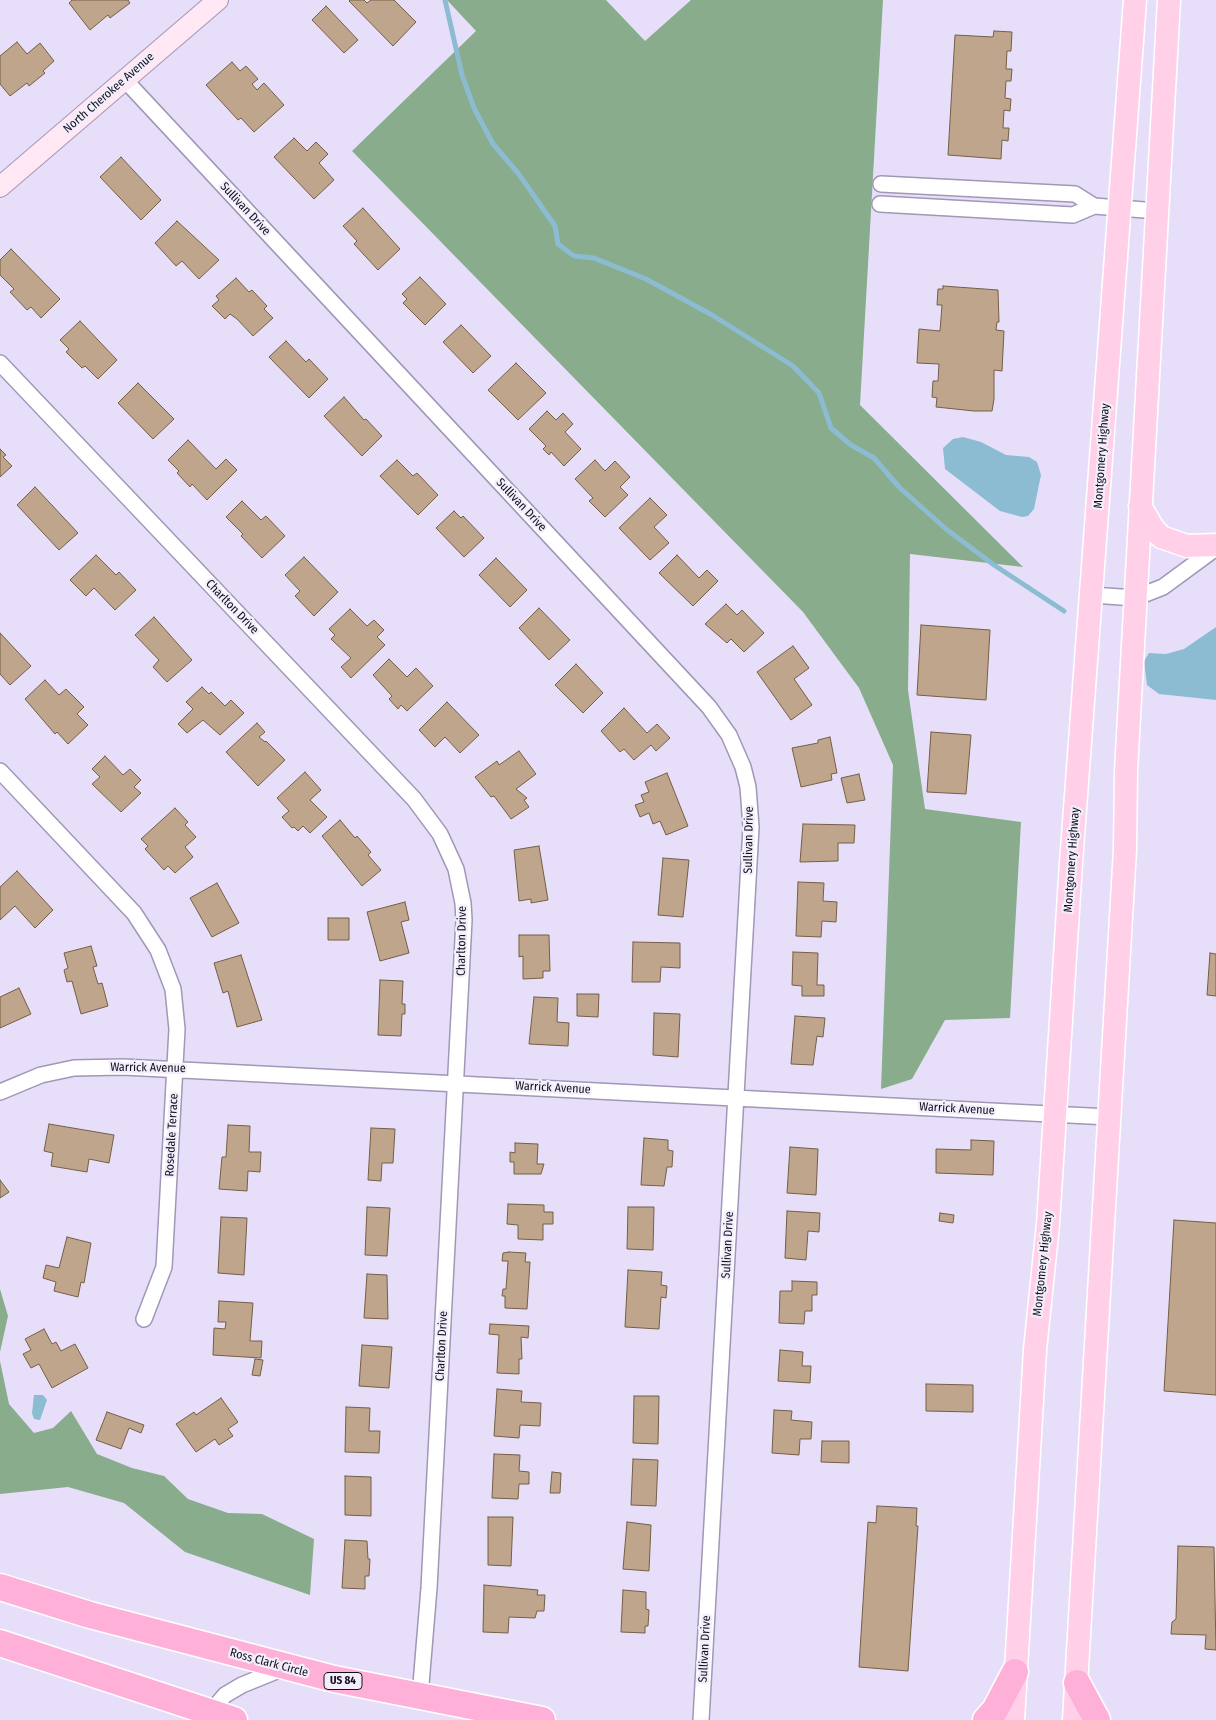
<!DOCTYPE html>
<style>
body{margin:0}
canvas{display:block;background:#e7dffa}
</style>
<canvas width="1216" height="1720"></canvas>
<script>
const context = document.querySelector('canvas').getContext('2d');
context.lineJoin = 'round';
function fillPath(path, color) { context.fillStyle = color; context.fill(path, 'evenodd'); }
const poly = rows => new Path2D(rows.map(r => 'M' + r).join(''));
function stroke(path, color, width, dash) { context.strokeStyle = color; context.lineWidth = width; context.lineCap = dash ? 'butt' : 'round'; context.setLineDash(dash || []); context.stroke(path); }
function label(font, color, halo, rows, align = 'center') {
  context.font = font + ' "Fira Sans Condensed",sans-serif'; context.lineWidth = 4.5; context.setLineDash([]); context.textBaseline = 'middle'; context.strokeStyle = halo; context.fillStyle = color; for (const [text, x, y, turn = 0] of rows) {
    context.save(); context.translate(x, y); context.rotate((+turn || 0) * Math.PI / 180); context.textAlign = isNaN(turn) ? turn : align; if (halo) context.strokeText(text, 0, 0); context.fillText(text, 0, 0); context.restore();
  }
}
const forest = poly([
 [447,0,606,0,645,41,691,0,883,0,860,405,1023,567,910,554,908,690,925,809,1021,822,1010,1018,945,1020,912,1079,881,1089,893,765,859,688,803,612,352,151,476,31],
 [0,1289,8,1316,0,1352],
 [0,1361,9,1404,34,1433,53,1428,71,1411,97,1454,132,1468,164,1476,188,1499,228,1513,262,1514,314,1539,310,1595,185,1552,124,1503,68,1487,0,1494]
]);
const water = poly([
 [963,437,981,442,1006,455,1029,457,1037,462,1041,475,1034,509,1028,516,1022,517,1000,511,945,469,943,448,953,439],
 [1216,627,1216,700,1159,694,1147,685,1144,661,1149,653,1166,654,1184,649],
 [34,1395,43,1395,47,1400,40,1420,34,1419,32,1413]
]);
const stream = poly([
 [445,0,462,75,474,108,493,144,518,173,555,226,558,244,574,256,594,258,646,279,712,315,793,366,819,393,831,428,851,445,874,458,899,487,946,529,994,565,1064,611]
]);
const building = poly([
 [72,0,128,0,130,3,110,18,108,15,90,30,69,3,72,0],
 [350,0,364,0,367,3,371,0,394,0,416,22,393,46,349,1,350,0],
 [326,6,358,40,344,53,312,20,326,6],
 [994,31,1012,32,1011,51,1007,51,1006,69,1012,69,1011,81,1006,81,1005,98,1011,99,1010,111,1004,110,1003,128,1009,128,1008,141,1002,140,1001,159,948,155,955,35,993,37,994,31],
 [17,42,27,54,40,43,54,61,43,71,45,73,29,86,27,83,10,96,0,84,0,56,17,42],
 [232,62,240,71,246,66,258,79,252,84,257,90,264,83,284,105,254,132,241,118,238,120,206,85,232,62],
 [294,138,307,151,316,142,328,154,319,163,334,180,314,199,274,157,294,138],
 [121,157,161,200,141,220,100,177,121,157],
 [363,208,400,249,378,270,354,244,357,241,343,226,363,208],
 [177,221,219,260,199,279,182,261,176,266,155,243,177,221],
 [11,249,60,299,41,318,31,307,27,310,10,292,14,289,0,275,0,260,11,249],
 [420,277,446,304,425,325,403,303,407,299,402,294,420,277],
 [236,278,249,292,252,290,267,306,264,309,273,318,253,336,237,319,230,314,225,319,212,306,219,300,216,296,236,278],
 [943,286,998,290,999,322,997,322,996,330,1004,331,1002,371,994,370,994,399,992,411,974,411,936,407,937,398,932,397,933,381,938,381,939,364,917,363,919,329,940,331,942,305,937,305,938,289,943,289,943,286],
 [80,321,117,360,98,379,85,366,82,368,66,352,69,349,60,340,80,321],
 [461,325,491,356,473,373,443,342,461,325],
 [286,341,306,362,309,359,328,379,309,398,269,357,286,341],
 [516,363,546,393,518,420,488,390,516,363],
 [138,383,174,419,153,439,118,403,138,383],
 [344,397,364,420,366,419,382,436,362,456,324,416,344,397],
 [547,411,556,420,563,413,573,424,565,432,581,449,564,466,551,452,549,455,543,449,546,446,529,429,547,411],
 [188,440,216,469,226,459,237,470,207,500,192,484,190,487,177,473,179,471,168,460,188,440],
 [0,449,6,455,3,457,12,466,0,477,0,449],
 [397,460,413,476,417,473,438,495,418,515,380,476,397,460],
 [595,460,605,471,615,461,630,477,620,487,628,495,605,517,589,501,593,498,575,479,595,460],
 [35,487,78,533,59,550,17,505,35,487],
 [650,498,667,515,654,527,669,543,650,560,619,528,650,498],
 [242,501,261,520,266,516,285,536,262,558,241,536,243,534,226,517,242,501],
 [454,511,461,518,463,516,484,538,464,557,436,528,454,511],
 [96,555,116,575,119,572,136,590,115,610,94,588,86,596,70,580,96,555],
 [677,555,699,578,707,570,718,581,693,606,659,573,677,555],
 [304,557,338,592,314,616,295,596,300,591,285,575,304,557],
 [496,558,527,590,510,607,479,575,496,558],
 [726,604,737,615,742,610,764,633,744,652,731,639,727,643,705,624,726,604],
 [539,608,570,640,549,660,519,628,539,608],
 [350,609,367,626,374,620,384,630,377,637,385,645,351,678,341,667,351,658,331,639,335,635,329,629,350,609],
 [154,617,192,660,167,682,153,667,159,660,135,635,154,617],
 [921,625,990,630,986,700,917,695,921,625],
 [0,633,31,666,10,685,0,674,0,633],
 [793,646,809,668,794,679,812,705,791,720,757,672,793,646],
 [389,659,407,677,416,668,433,686,407,711,401,705,398,709,389,699,392,696,373,675,389,659],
 [576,664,603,693,583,713,555,685,576,664],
 [45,680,59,695,66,689,84,707,77,714,88,725,68,744,57,732,55,734,25,699,45,680],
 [202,687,209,694,211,692,225,706,231,700,244,713,220,735,203,720,187,733,178,724,193,709,186,702,202,687],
 [447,702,479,735,460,753,445,737,435,747,419,730,447,702],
 [624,708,647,733,657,724,670,738,656,751,651,745,634,760,624,749,620,752,601,731,624,708],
 [257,723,265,732,259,737,265,742,266,741,285,760,258,786,226,752,257,723],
 [931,732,971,735,966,794,927,792,931,732],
 [830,737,837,773,831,774,832,780,801,787,792,748,818,743,818,740,830,737],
 [519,751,536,774,516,789,527,798,524,800,529,807,511,819,494,796,491,797,475,777,497,761,499,765,519,751],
 [105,756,123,775,130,769,141,780,134,787,141,793,121,812,92,784,100,777,92,769,105,756],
 [305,772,321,790,310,800,327,817,310,833,303,826,298,831,294,827,292,828,282,817,289,811,277,798,305,772],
 [667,773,688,826,666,835,660,821,653,824,649,813,640,817,635,805,644,802,641,795,649,792,645,782,667,773],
 [859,774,865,800,847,803,841,778,859,774],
 [175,808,188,822,185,825,196,837,185,847,193,857,175,873,168,866,164,870,145,849,148,846,141,839,175,808],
 [340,820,355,838,357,836,371,852,368,855,381,870,362,886,322,836,340,820],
 [803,824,855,825,854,843,838,843,838,861,800,862,803,824],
 [539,846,548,900,531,903,531,899,519,901,514,850,539,846],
 [663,858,689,860,683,917,658,915,663,858],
 [17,871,53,910,35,928,15,906,0,920,0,887,17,871],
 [798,882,824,883,823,901,837,902,836,922,822,921,821,937,796,936,798,882],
 [217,883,239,923,212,937,190,898,217,883],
 [405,902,409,920,401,922,409,953,380,961,367,912,405,902],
 [328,918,349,918,349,940,328,940,328,918],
 [519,935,549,935,550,971,543,971,543,978,523,979,523,956,519,957,519,935],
 [633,942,680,943,680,968,661,967,660,982,632,982,633,942],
 [91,946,97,966,93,967,98,984,102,983,108,1006,81,1014,72,981,67,982,64,970,68,968,64,953,91,946],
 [793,952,818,953,817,985,824,985,824,996,802,996,802,986,792,985,793,952],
 [1210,953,1216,954,1216,996,1207,995,1210,953],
 [241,955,262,1020,237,1027,228,991,223,993,214,963,241,955],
 [380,980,403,981,402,1004,405,1004,405,1014,402,1014,401,1036,378,1035,380,980],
 [19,988,31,1014,0,1028,0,997,19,988],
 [577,994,599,994,598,1017,577,1016,577,994],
 [534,997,558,998,557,1022,569,1023,568,1046,529,1044,534,997],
 [654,1013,680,1014,678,1057,653,1055,654,1013],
 [795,1016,825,1018,823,1037,817,1036,813,1065,791,1064,795,1016],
 [49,1124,114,1135,109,1163,89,1159,87,1172,51,1166,53,1153,44,1151,49,1124],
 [228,1125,250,1126,249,1152,261,1152,260,1172,248,1171,247,1191,219,1189,222,1157,226,1157,228,1125],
 [371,1128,395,1129,393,1163,382,1163,381,1181,368,1180,371,1128],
 [644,1138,668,1140,668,1150,673,1151,672,1167,667,1167,664,1186,641,1185,644,1138],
 [971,1140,994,1141,993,1175,936,1173,936,1149,971,1150,971,1140],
 [515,1143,538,1144,537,1164,544,1164,541,1174,514,1174,514,1162,510,1162,510,1152,515,1153,515,1143],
 [790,1147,818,1149,816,1195,787,1193,790,1147],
 [0,1180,9,1192,0,1198,0,1180],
 [508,1204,544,1205,544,1212,553,1212,553,1224,543,1224,543,1240,518,1239,518,1225,507,1224,508,1204],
 [367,1207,390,1208,387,1256,365,1255,367,1207],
 [628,1207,654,1207,653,1250,627,1249,628,1207],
 [787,1211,820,1213,819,1232,808,1231,806,1260,785,1258,787,1211],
 [940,1213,954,1215,953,1223,939,1221,940,1213],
 [221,1217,247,1218,244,1275,218,1273,221,1217],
 [1174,1220,1216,1223,1216,1395,1164,1391,1174,1220],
 [67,1237,91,1243,84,1283,81,1282,78,1297,54,1291,56,1282,43,1278,46,1265,59,1268,67,1237],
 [509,1252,526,1253,525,1262,530,1262,527,1309,505,1308,505,1296,502,1296,503,1289,506,1289,508,1261,502,1261,503,1253,509,1252],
 [628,1270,662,1272,661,1285,667,1286,666,1298,661,1297,659,1329,625,1327,628,1270],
 [367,1274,387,1275,388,1319,364,1318,367,1274],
 [792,1281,817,1282,817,1295,812,1295,812,1311,805,1311,804,1324,779,1323,780,1291,792,1291,792,1281],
 [219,1301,253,1303,250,1341,262,1341,261,1358,213,1355,214,1328,225,1329,226,1322,218,1322,219,1301],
 [490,1324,529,1326,528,1338,521,1337,522,1359,519,1359,519,1374,497,1373,499,1335,489,1334,490,1324],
 [44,1329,52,1344,56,1342,61,1351,75,1344,88,1368,52,1388,39,1364,31,1368,23,1354,31,1350,25,1339,44,1329],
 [362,1345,392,1347,389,1388,359,1386,362,1345],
 [780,1350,803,1352,802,1366,811,1366,810,1383,778,1381,780,1350],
 [255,1359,263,1360,260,1376,252,1375,255,1359],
 [926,1384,973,1385,973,1412,926,1411,926,1384],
 [497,1389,522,1391,521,1402,541,1403,540,1426,520,1425,519,1438,494,1436,497,1389],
 [634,1396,659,1396,658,1444,633,1443,634,1396],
 [221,1398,238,1422,228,1429,233,1436,219,1445,215,1439,196,1452,176,1424,194,1412,196,1415,221,1398],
 [346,1407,370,1408,369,1431,380,1431,379,1453,345,1452,346,1407],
 [774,1410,792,1411,791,1420,812,1422,811,1439,800,1439,799,1455,772,1453,774,1410],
 [107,1412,144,1425,141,1433,129,1428,121,1449,96,1440,107,1412],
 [822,1441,849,1441,849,1463,821,1462,822,1441],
 [494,1454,520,1455,519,1471,529,1472,529,1484,519,1484,518,1499,492,1498,494,1454],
 [633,1459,658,1460,656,1506,631,1505,633,1459],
 [552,1472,561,1473,560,1493,550,1493,552,1472],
 [345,1476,371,1477,371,1516,345,1515,345,1476],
 [877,1506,917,1508,916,1526,918,1526,908,1671,859,1667,868,1522,876,1523,877,1506],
 [488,1517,513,1517,511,1566,488,1565,488,1517],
 [627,1522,651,1525,649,1571,623,1569,627,1522],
 [345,1540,367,1541,368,1559,370,1559,369,1576,365,1576,365,1589,342,1588,345,1540],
 [1178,1546,1214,1547,1216,1650,1205,1649,1206,1635,1171,1634,1172,1622,1176,1619,1178,1546],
 [484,1585,538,1590,537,1595,545,1595,544,1611,537,1611,535,1618,509,1617,508,1633,483,1632,484,1585],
 [623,1590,646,1592,646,1609,649,1610,648,1626,645,1626,645,1633,621,1632,623,1590]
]);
const street = poly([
 [125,80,709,707,729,735,743,767,748,787,751,827,701,1720],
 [880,204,1073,215,1094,206,1075,194,881,184],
 [1094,206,1157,211],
 [0,363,414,799,440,834,456,869,463,903,464,920,429,1588,420,1696],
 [1092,595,1135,598,1163,587,1216,548],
 [0,771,134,913,158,950,173,989,177,1029,164,1267,144,1319],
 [0,1092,41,1075,74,1068,123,1067,1109,1117],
 [208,1715,225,1695,242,1685,284,1668]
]);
const secondary = poly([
 [0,187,218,0]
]);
const primary = poly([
 [1140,506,1153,528,1161,537,1187,546,1216,545],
 [1013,1720,1035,1350,1048,1224,1071,863,1135,0],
 [1074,1720,1125,849,1126,771,1169,0]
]);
const highway = poly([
 [0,1587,90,1615,334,1679,542,1720],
 [0,1643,234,1720],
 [1077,1683,1097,1720],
 [986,1720,995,1710,1015,1672]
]);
const shields = [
 [343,1681,38]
];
const shieldNames = [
 ["US 84",343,1681]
];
const streetNames = [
 ["North Cherokee Avenue",109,93,-41],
 ["Sullivan Drive",245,209,47],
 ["Montgomery Highway",1102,456,-86],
 ["Sullivan Drive",521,505,47],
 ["Charlton Drive",232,607,46],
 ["Sullivan Drive",749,840,-89],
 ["Montgomery Highway",1072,860,-86],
 ["Charlton Drive",462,941,-89],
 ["Warrick Avenue",148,1068,1],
 ["Warrick Avenue",553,1088,3],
 ["Warrick Avenue",957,1109,3],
 ["Rosedale Terrace",172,1135,-87],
 ["Sullivan Drive",728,1245,-87],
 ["Montgomery Highway",1043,1264,-84],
 ["Charlton Drive",442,1346,-87],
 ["Sullivan Drive",705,1649,-87],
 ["Ross Clark Circle",269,1663,15]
];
fillPath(forest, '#89ac8c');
fillPath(water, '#8cbcd2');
stroke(stream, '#8cbcd2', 5);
fillPath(building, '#bfa58b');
stroke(building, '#755e46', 1);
stroke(street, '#a197b6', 18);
stroke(secondary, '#a197b6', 22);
stroke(primary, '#fff', 25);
stroke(highway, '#fff', 29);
stroke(street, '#fff', 15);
stroke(secondary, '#ffe7f3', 20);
stroke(primary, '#ffd0e8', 22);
stroke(highway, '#ffb0d8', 26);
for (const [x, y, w] of shields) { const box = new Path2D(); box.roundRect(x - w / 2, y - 8.5, w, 17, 4); context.fillStyle = '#f2eefc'; context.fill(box); stroke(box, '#120e1a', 1); }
label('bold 11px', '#120e1a', null, shieldNames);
label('12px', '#120e1a', '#f2eefc', streetNames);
</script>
